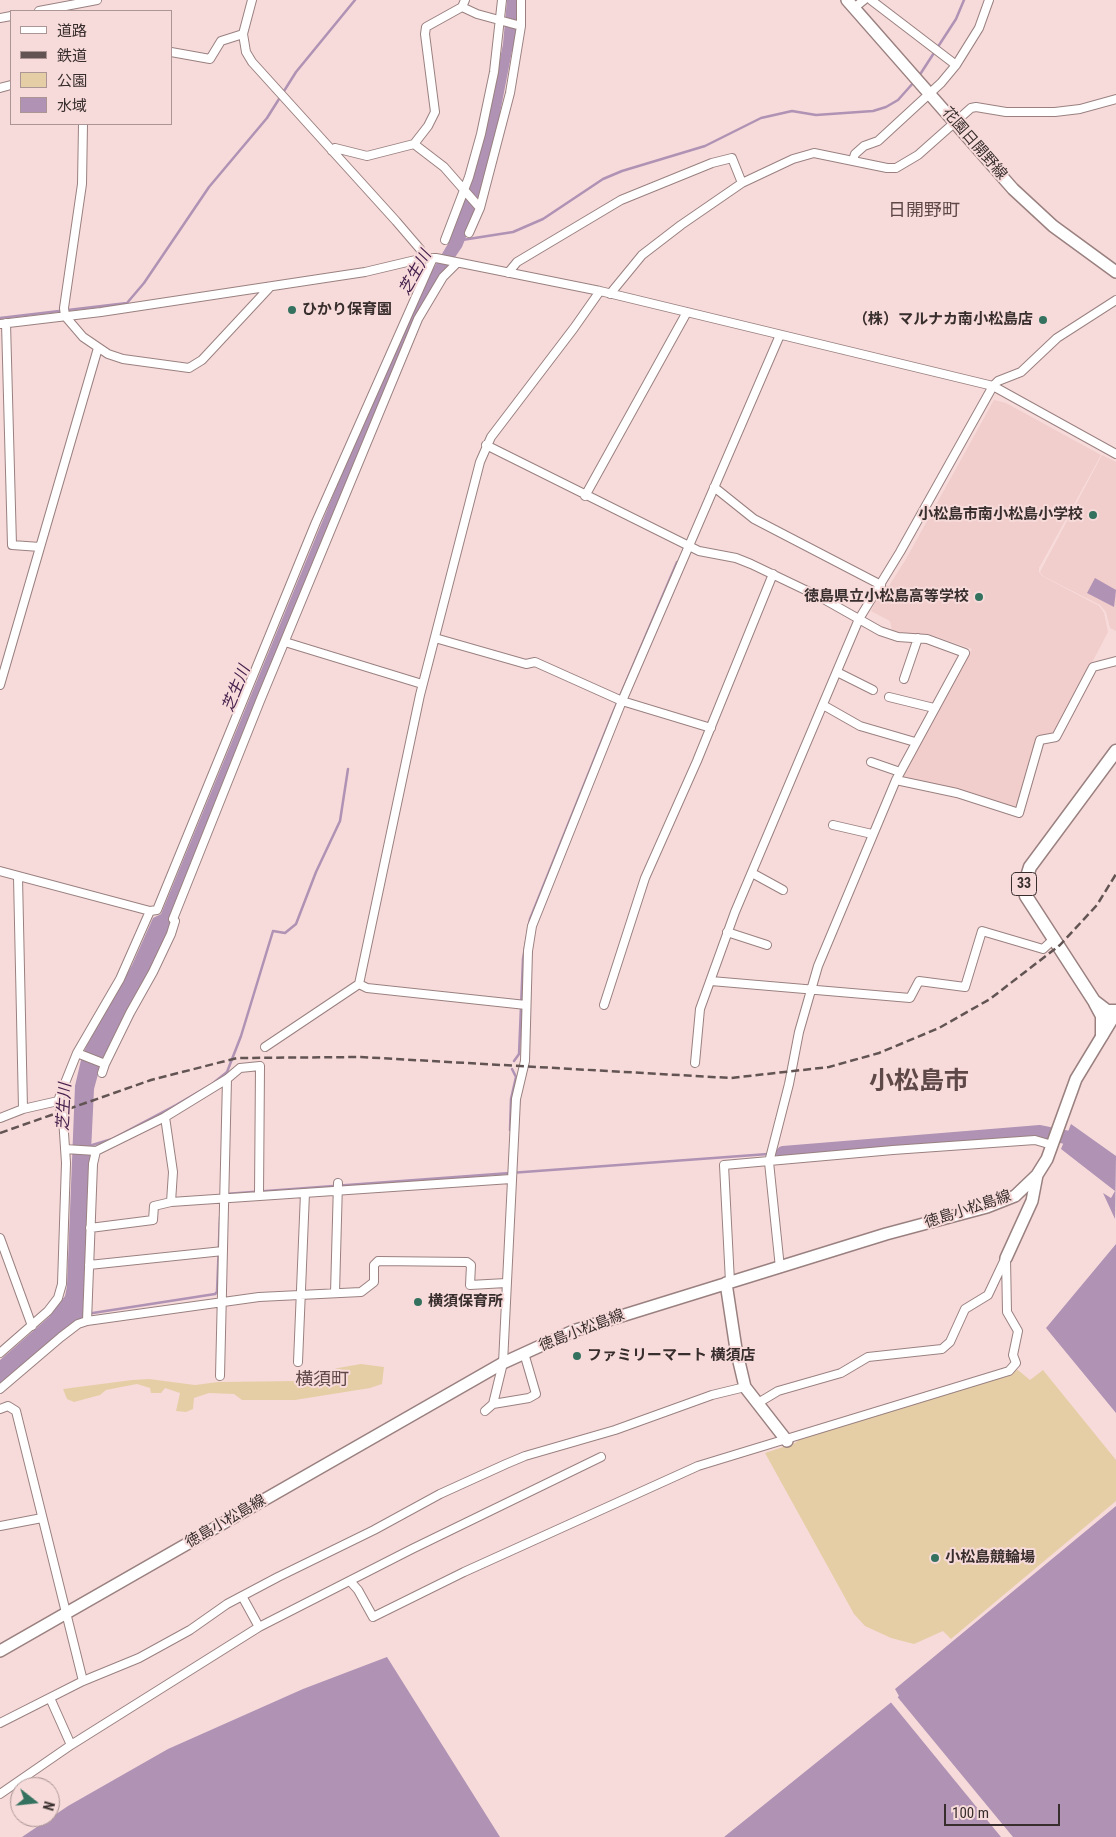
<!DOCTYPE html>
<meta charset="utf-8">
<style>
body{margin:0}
#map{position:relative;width:1116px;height:1837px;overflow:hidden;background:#f7dbda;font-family:"Roboto Condensed","Noto Sans JP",sans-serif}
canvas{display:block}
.legend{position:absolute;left:10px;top:10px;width:162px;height:115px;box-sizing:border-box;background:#f7dbda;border:1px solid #ab9695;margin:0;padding:6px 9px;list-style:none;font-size:15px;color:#382e2d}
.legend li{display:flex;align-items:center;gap:10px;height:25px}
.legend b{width:25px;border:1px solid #ab9695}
.north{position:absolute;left:10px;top:1777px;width:50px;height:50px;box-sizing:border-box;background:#f7dbda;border:1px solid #ab9695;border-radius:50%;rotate:106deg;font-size:14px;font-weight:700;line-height:20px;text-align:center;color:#382e2d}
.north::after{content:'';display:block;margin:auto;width:18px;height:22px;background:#34725f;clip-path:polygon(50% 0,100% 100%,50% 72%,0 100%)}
.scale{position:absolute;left:944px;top:1804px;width:116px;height:22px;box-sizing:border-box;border:2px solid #382e2d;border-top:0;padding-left:6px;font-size:15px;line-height:18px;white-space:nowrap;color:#382e2d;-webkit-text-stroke:4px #f7dbda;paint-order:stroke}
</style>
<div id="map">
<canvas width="1116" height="1837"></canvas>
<ul class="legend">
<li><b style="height:6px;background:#fff"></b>道路</li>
<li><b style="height:6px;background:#625453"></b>鉄道</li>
<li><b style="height:14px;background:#e5cea6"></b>公園</li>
<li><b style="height:14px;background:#af92b4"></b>水域</li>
</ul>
<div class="north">N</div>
<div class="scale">100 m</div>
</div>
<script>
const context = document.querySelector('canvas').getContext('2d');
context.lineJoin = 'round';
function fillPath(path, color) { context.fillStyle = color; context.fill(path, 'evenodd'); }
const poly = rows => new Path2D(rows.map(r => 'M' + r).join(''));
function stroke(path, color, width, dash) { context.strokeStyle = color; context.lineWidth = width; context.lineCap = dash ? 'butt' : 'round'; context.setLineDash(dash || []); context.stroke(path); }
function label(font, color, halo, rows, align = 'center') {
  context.font = font + ' "Roboto Condensed","Noto Sans JP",sans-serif'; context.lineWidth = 4; context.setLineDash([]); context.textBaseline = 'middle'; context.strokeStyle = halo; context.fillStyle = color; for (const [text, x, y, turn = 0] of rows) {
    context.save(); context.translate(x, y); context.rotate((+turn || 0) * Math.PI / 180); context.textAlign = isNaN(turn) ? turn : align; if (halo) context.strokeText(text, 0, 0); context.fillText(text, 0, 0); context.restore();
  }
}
const built = poly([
 [994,400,1006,403,1101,455,1039,568,1039,572,1042,576,1099,606,1104,613,1108,632,1054,735,1039,736,1035,743,1036,747,1016,809,902,778,943,697,972,649,928,634,905,634,892,630,890,621,871,611,884,585,889,586,906,559],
 [1102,455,1116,462,1116,631,1110,628,1106,612,1100,605,1043,576,1040,572]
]);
const green = poly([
 [361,1364,384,1367,382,1384,370,1388,295,1400,242,1400,234,1394,209,1393,194,1398,193,1409,186,1412,176,1411,180,1393,165,1388,161,1393,151,1393,150,1388,137,1384,106,1390,100,1395,74,1402,67,1399,63,1389,132,1380,149,1379,195,1385,218,1382,297,1381,338,1368],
 [1018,1370,1030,1380,1043,1370,1116,1460,1116,1501,951,1639,943,1631,914,1644,891,1638,865,1626,854,1614,765,1453,795,1443,800,1439]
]);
const water = poly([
 [507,0,519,0,517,40,512,51,489,170,476,212,462,247,424,303,173,921,150,973,100,1067,94,1089,83,1319,0,1386,0,1360,49,1317,65,1296,67,1286,75,1086,81,1060,86,1047,132,965,153,918,161,914,343,471,426,281,449,242,485,134,503,44],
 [1095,578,1116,590,1114,607,1087,593],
 [1071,1124,1116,1156,1115,1219,1103,1193,1111,1198,1115,1191,1061,1149],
 [1116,1244,1116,1413,1046,1328],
 [1116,1506,1116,1837,724,1837,899,1696,895,1689],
 [387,1657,500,1837,22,1837,68,1806,168,1749,303,1689]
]);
const pier = poly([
 [895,1694,1013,1837,1001,1837,889,1700]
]);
const stream = poly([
 [919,76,956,19,964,0],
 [462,240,513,232,543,219,603,179,622,171,705,146,761,118,792,111,816,115,873,111,886,107,898,100,914,82],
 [0,318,127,303,144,283,209,187,267,118,296,72,355,0],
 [514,1061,519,1054,523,959,530,919,612,715,677,562],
 [510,1130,511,1099,516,1077,512,1069],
 [89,1146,112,1139,176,1105,212,1084,227,1072,241,1036,273,931,285,933,296,924,316,872,340,821,348,769],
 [774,1154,783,1153],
 [225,1194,768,1154],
 [80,1315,215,1294,217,1292,220,1217]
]);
const river = poly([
 [783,1153,1040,1132,1070,1138]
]);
const street = poly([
 [252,0,243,34,246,52,252,62,396,221,420,249,424,258],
 [871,0,956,65],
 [854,8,864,0],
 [39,11,97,0],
 [0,18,11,16],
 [521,26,521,0],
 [171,52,210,59,221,41,243,34],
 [0,88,11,85],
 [83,124,82,184,64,308,65,316,83,337,108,354,123,359,189,368,202,360,270,287],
 [414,144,444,167,480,208,510,93,521,26,477,14,462,7],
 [332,151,335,148,367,156,414,144,428,126,435,112,425,34,426,27,462,7,465,0],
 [853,160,855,154,864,146,878,141,941,83,956,65,979,28,989,0],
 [469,233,480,208],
 [445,240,469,177,481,134,494,72,502,0],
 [508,273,517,262,621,200,712,163,732,158,742,183],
 [610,294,642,255,681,225,742,183,793,159,814,153,887,168,896,168,918,155,971,108,976,107,1006,112,1055,112,1080,109,1116,99],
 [6,323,12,545,40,547],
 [0,324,101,312,365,272,424,258,436,258,600,291,993,386,1116,454],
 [486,445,699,551,736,558,751,564,820,597,880,631,898,637,927,639,965,653,896,780,818,966,799,1032,789,1084,769,1162,780,1268],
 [714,487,754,519,881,585],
 [585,496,687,312],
 [435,638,526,664,535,662,622,701,711,728],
 [285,642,422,684],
 [837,672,873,690],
 [904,679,918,638],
 [0,685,98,348],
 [889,697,934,708],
 [823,705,860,726,915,742],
 [871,762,900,772],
 [896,780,957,793,1019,813,1040,740,1056,737,1093,667,1116,661],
 [833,825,872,834],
 [0,871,150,911],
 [752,873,783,890],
 [18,877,23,1109],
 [727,932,767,945],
 [711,981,910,998,919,981,965,987,982,931,1043,949,1055,938],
 [359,984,367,988,526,1005],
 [604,1005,645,878,697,761,773,574],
 [265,1047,359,984,420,695,480,462,491,437,574,328,600,291],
 [77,1053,105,1064],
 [695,1063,700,1009,735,912,859,619,900,552,993,386,998,381,1021,372,1057,338,1116,300],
 [102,1073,105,1064,130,1013,153,972,171,934,175,921,173,919,260,701,418,319,443,277,457,263],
 [165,1117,173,1172,171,1202],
 [0,1118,23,1109,58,1101],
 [65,1149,96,1151,165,1117,227,1079,240,1068,260,1066,259,1195],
 [90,1228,153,1220,154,1206,171,1202,511,1179],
 [0,1238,32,1326],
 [89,1265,223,1251],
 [730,1282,724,1165,893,1150,1035,1140,1052,1145],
 [335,1293,338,1183],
 [87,1321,93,1164,96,1151],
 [0,1353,48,1311,58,1298,62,1284,66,1163,63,1118,58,1101,61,1093,77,1053,120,979,150,911,157,910,316,522,433,258],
 [298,1362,305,1193],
 [220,1376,227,1079],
 [0,1389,61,1337,78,1324,87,1321,259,1297,361,1292,374,1282,374,1265,378,1261,467,1262,471,1265,470,1285,506,1283],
 [758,1403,778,1391,841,1373,868,1357,942,1349,950,1342,965,1309,988,1295,1005,1259],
 [493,1404,503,1363,516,1099,525,1061,528,951,532,926,622,701,780,335],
 [0,1409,8,1406,16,1411,83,1681],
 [485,1411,493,1404,529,1398,536,1394,524,1353],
 [0,1526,42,1518],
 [350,1581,358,1590,373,1617,464,1572,698,1466,1009,1371,1016,1363,1013,1355,1018,1331,1007,1312,1006,1258],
 [242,1596,259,1627,412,1549,601,1457],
 [50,1698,71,1745],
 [0,1723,83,1681,139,1658,190,1630,227,1604,278,1577,374,1530,440,1494,506,1464,525,1456,615,1430,712,1395,745,1387],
 [0,1794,71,1745,259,1627]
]);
const secondary = poly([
 [847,0,1013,189,1053,226,1116,272],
 [1006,1258,1032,1201,1037,1175],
 [726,1283,736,1349,745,1387,787,1441],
 [0,1651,503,1363,573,1331,886,1234,987,1207,1015,1196,1037,1175,1047,1159,1076,1079,1116,1013]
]);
const primary = poly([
 [1116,751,1030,867,1024,886,1026,896,1094,1001,1107,1011,1116,1011],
 [1095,1003,1102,1016,1102,1035]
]);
const rail = poly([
 [0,1133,151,1080,237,1058,361,1057,731,1078,829,1067,879,1053,939,1028,990,999,1060,945,1097,905,1116,874]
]);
const markers = [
 [292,310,5,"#34725f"],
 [1043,320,5,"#34725f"],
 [1093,515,5,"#34725f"],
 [979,597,5,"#34725f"],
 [418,1302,5,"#34725f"],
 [577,1356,5,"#34725f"],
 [935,1558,5,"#34725f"]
];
const shields = [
 [1024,884,25]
];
const shieldNames = [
 ["33",1024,884]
];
const streetNames = [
 ["花園日開野線",974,144,49],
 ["徳島小松島線",968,1210,-18],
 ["徳島小松島線",582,1331,-21],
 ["徳島小松島線",226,1522,-30]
];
const poiNames = [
 ["ひかり保育園",302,310],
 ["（株）マルナカ南小松島店",1033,320,"right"],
 ["小松島市南小松島小学校",1083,515,"right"],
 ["徳島県立小松島高等学校",969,597,"right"],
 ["横須保育所",428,1302],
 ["ファミリーマート 横須店",587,1356],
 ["小松島競輪場",945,1558]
];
const waterNames = [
 ["芝生川",416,273,-61],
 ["芝生川",237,689,-68],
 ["芝生川",65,1107,-87]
];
const quarterNames = [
 ["日開野町",924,211],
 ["横須町",322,1380]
];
const townNames = [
 ["小松島市",919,1083]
];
fillPath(built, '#f1cdcc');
fillPath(green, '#e5cea6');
fillPath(water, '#af92b4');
fillPath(pier, '#f7dbda');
stroke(stream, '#af92b4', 2.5);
stroke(river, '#af92b4', 14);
stroke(street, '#9a8180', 10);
stroke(secondary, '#9a8180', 14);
stroke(primary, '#9a8180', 15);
stroke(street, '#fff', 8);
stroke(secondary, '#fff', 11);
stroke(primary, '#fff', 12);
stroke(rail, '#625453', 2.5, [8, 4]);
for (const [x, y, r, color] of markers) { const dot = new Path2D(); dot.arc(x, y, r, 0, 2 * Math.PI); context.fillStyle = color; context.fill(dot); stroke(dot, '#f7dbda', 2); }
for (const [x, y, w] of shields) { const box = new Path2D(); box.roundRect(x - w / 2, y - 11.5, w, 23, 4); context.fillStyle = '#f7dbda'; context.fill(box); stroke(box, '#382e2d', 1); }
label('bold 14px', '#382e2d', null, shieldNames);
label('15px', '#382e2d', '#f7dbda', streetNames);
label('bold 15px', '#382e2d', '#f7dbda', poiNames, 'left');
label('italic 16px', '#46204d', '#f7dbda', waterNames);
label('18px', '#5f4948', '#f7dbda', quarterNames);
label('bold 25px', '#5f4948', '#f7dbda', townNames);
</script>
